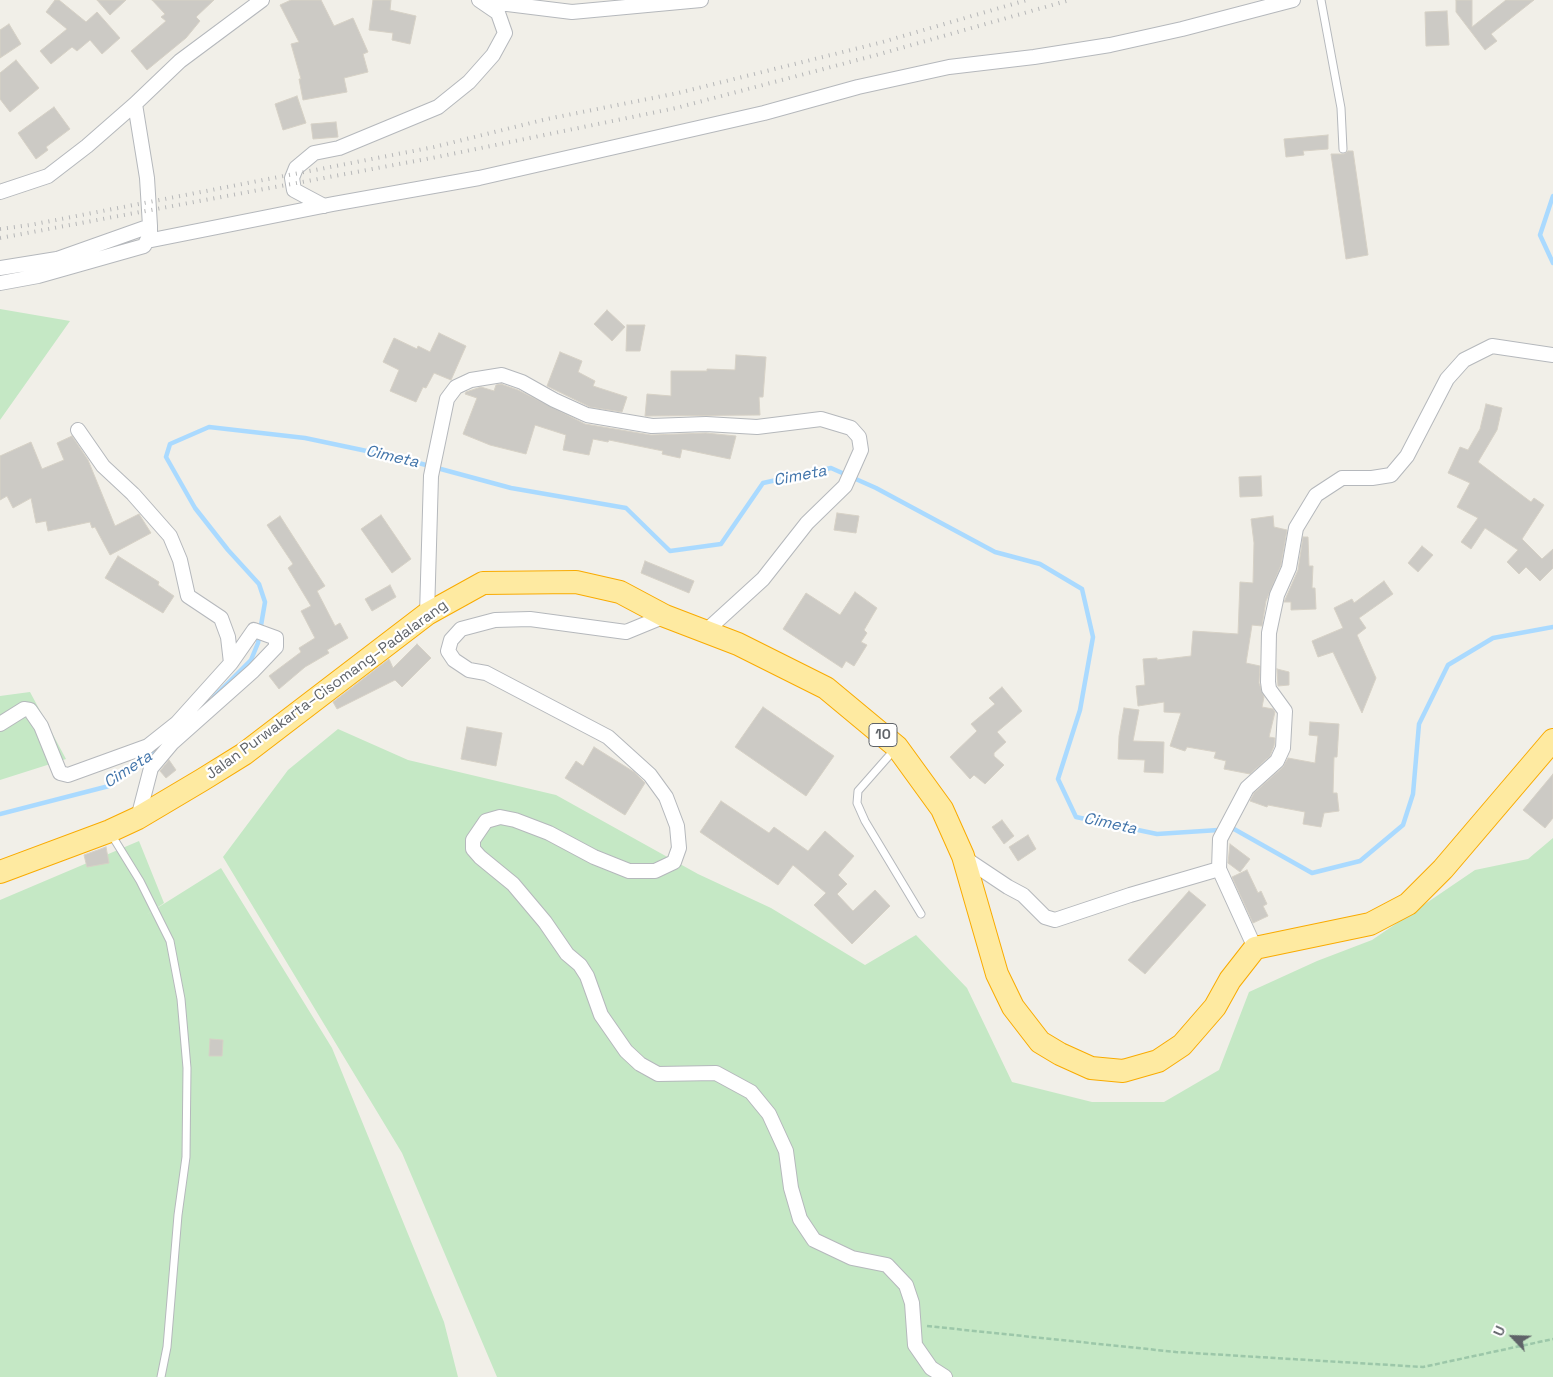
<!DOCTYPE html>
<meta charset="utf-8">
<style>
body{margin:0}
#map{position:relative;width:1553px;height:1377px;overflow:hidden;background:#f1efe8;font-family:"Space Grotesk",sans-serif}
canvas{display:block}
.north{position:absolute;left:1488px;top:1312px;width:50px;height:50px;-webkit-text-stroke:4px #fff;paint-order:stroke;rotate:294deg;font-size:14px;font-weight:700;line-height:20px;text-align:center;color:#5f6368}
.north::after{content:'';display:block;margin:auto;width:18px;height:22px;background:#5f6368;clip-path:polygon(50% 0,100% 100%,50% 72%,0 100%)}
</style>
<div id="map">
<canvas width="1553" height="1377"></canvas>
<div class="north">U</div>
</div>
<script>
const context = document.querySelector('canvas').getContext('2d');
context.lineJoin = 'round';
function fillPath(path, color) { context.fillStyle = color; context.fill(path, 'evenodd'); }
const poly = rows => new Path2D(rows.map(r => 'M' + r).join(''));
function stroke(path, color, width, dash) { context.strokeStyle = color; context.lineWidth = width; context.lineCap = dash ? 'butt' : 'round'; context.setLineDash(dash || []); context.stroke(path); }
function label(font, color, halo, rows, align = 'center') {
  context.font = font + ' "Space Grotesk",sans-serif'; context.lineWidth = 4.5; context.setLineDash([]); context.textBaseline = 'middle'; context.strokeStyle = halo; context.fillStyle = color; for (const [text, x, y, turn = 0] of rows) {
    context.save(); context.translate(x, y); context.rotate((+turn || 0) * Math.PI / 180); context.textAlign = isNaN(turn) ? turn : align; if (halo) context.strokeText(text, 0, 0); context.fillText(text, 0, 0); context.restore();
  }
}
const green = poly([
 [0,309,70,321,0,420],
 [30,692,66,759,0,780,0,696],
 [338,729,408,760,556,795,698,874,771,908,865,965,916,935,967,988,1012,1082,1092,1102,1164,1102,1219,1070,1249,992,1317,961,1372,940,1475,870,1528,859,1553,838,1553,1377,497,1377,402,1153,223,857,288,770],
 [139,841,164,903,146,915,221,868,332,1048,444,1322,458,1377,0,1377,0,900]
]);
const stream = poly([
 [1553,196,1540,235,1553,263],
 [214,697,251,660,258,643,265,602,259,584,228,550,195,508,166,457,170,444,209,427,305,438,400,458,511,488,626,508,670,551,721,544,763,483,831,468,876,488,995,552,1040,564,1082,589,1093,637,1080,710,1058,779,1076,817,1157,834,1234,829,1312,873,1360,861,1403,825,1413,794,1419,724,1448,665,1493,638,1553,627],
 [0,814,109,786,159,749]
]);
const building = poly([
 [55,0,59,0,86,22,97,12,120,38,102,54,90,40,77,51,72,47,51,64,40,51,67,29,46,12,55,0],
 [97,0,126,0,110,15,97,0],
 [152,0,214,0,196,17,200,21,186,38,147,70,131,51,166,21,161,17,165,14,152,0],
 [291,0,321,0,334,26,353,18,368,52,363,54,368,72,344,78,347,92,303,100,299,79,301,79,291,44,299,42,280,5,291,0],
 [373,0,391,0,390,10,416,16,410,44,392,40,393,33,369,30,373,0],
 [1456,0,1472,0,1472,27,1506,0,1534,0,1491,34,1497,41,1485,50,1456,12,1456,0],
 [1447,11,1449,45,1426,46,1425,12,1447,11],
 [9,24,21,44,0,58,0,30,9,24],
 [16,60,39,88,10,112,0,99,0,73,16,60],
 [297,96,306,123,283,130,275,104,297,96],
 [54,107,70,129,46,147,48,150,36,159,18,133,54,107],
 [336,122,338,137,313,139,311,124,336,122],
 [1328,135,1328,149,1303,151,1304,155,1286,157,1284,139,1328,135],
 [1348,151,1353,151,1368,255,1346,259,1331,154,1344,154,1348,151],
 [607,310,625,327,612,341,594,324,607,310],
 [627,325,645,325,640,351,626,351,627,325],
 [439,333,466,346,451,380,434,373,426,388,423,387,416,402,390,391,399,370,383,362,394,338,417,349,418,346,430,352,439,333],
 [560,352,582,361,578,372,595,381,593,386,627,397,622,412,590,407,547,386,560,352],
 [736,355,766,357,763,397,759,397,760,415,645,416,647,394,671,396,671,371,707,371,707,369,735,370,736,355],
 [501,384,518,390,585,424,651,435,706,433,736,436,730,459,682,449,680,458,662,454,663,451,609,440,608,442,593,439,589,455,563,450,566,435,535,425,526,454,490,445,463,434,477,398,465,394,466,392,481,387,494,391,496,385,501,384],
 [1486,404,1502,408,1497,430,1478,462,1531,502,1534,498,1544,505,1522,539,1542,559,1553,549,1553,568,1540,581,1526,567,1519,574,1507,562,1518,550,1485,528,1471,549,1461,542,1478,518,1457,507,1470,483,1448,473,1460,447,1468,450,1480,429,1486,404],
 [72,436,88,460,115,526,139,514,151,533,110,555,95,527,92,528,90,522,48,531,46,521,36,523,31,498,13,508,7,496,0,500,0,456,31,442,42,469,64,460,57,443,72,436],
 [1261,476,1262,496,1240,497,1239,477,1261,476],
 [837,513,859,516,856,533,834,530,837,513],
 [381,515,411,559,392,573,361,529,381,515],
 [280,516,325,586,317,591,335,626,340,623,348,638,327,650,329,653,305,667,279,689,269,676,301,652,299,648,315,638,301,611,311,606,288,568,293,564,267,525,280,516],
 [1273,516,1274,527,1287,530,1281,565,1266,601,1262,626,1252,625,1246,663,1260,666,1259,683,1264,697,1262,707,1273,709,1275,712,1269,737,1275,738,1274,746,1270,756,1250,774,1224,769,1226,761,1214,758,1216,752,1187,747,1185,751,1170,746,1181,713,1164,712,1164,702,1138,706,1136,686,1145,685,1143,659,1157,658,1157,660,1191,656,1193,631,1238,634,1240,582,1253,583,1254,543,1251,519,1273,516],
 [1303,537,1308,537,1309,566,1313,566,1312,588,1315,588,1316,609,1291,610,1291,602,1284,602,1298,570,1303,537],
 [1422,546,1433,555,1418,572,1408,563,1422,546],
 [118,556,159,582,158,585,174,596,163,613,105,578,118,556],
 [645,561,694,581,689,593,641,573,645,561],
 [1384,581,1393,594,1359,618,1366,628,1357,635,1376,678,1362,713,1333,652,1318,657,1312,641,1343,628,1334,608,1352,599,1354,603,1384,581],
 [390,585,396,597,372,611,365,599,390,585],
 [855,592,877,608,864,630,867,633,861,642,867,645,854,666,846,661,842,668,783,629,806,593,840,615,855,592],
 [417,644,431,658,402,687,395,680,337,709,333,702,389,659,393,668,417,644],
 [1277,669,1289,672,1289,685,1278,686,1277,669],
 [1002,687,1022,711,997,732,1006,742,994,753,994,756,1004,765,985,784,974,775,970,779,950,757,977,731,971,724,995,704,989,698,1002,687],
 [763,707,834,756,806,796,735,747,763,707],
 [1124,708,1139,710,1133,741,1164,742,1163,773,1144,772,1145,760,1118,759,1119,736,1124,708],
 [1310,722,1339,724,1337,757,1334,757,1333,793,1337,793,1339,811,1324,813,1321,827,1303,824,1305,812,1268,805,1267,807,1250,801,1254,793,1283,767,1288,758,1315,763,1318,736,1309,735,1310,722],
 [467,727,502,733,496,766,461,759,467,727],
 [594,747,634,772,645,783,625,815,565,778,576,761,583,766,594,747],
 [169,760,176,770,166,778,160,771,169,760],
 [1553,774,1553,818,1545,828,1523,810,1553,774],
 [721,801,769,833,774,827,808,851,825,831,854,856,838,875,847,884,837,894,853,911,875,890,890,906,852,944,814,905,826,893,793,865,778,885,700,832,721,801],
 [1002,820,1014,836,1004,844,992,827,1002,820],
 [1028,835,1036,849,1018,861,1009,847,1028,835],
 [1230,844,1250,859,1240,872,1228,863,1230,844],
 [106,847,109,863,87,867,84,855,106,847],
 [1247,870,1258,893,1261,891,1267,904,1263,906,1268,916,1253,923,1232,877,1247,870],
 [1189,891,1206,905,1145,974,1128,960,1189,891],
 [210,1039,223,1040,222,1056,209,1056,210,1039]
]);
const path = poly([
 [927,1326,1176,1352,1423,1367,1553,1339]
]);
const service = poly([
 [1321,0,1341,108,1343,149],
 [895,749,858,791,857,803,865,821,921,914],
 [111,834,140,881,170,941,181,999,187,1068,186,1157,178,1215,167,1347,161,1377]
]);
const minor = poly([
 [483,1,572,12,701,0],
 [0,192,48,176,87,146,135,104],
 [324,206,294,190,292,178,296,168,314,153,339,148,438,107,469,82,493,55,505,33,498,13,479,0],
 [147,241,333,204,479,178,764,113,858,87,949,67,1034,57,1110,45,1182,29,1293,0],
 [0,268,57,259,150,226],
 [0,283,38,276,144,246,150,235,150,226,147,178,135,104,180,61,262,0],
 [78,430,103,466,133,494,170,536,180,560,188,596,221,618,228,637,231,663,254,630,276,638,276,647,253,671,172,743,151,768,138,818],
 [427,614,431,476,447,399,456,387,471,380,502,375,522,382,554,400,587,415,652,426,706,424,757,427,821,419,851,428,859,437,861,450,845,486,807,523,763,579,706,631],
 [665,616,626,632,530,619,495,620,461,629,451,640,448,651,454,660,469,670,486,673,608,737,650,775,666,797,677,826,679,848,674,862,655,871,629,871,594,857,549,833,515,820,500,817,486,821,473,840,473,849,480,857,513,884,545,922,567,954,580,965,587,976,601,1015,626,1051,640,1064,658,1074,716,1073,751,1092,769,1114,786,1151,791,1188,800,1219,814,1240,852,1258,887,1265,906,1285,912,1303,915,1345,931,1368,945,1377],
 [0,724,24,709,30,710,41,726,60,773,68,775,148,746,177,723,231,663],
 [963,857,1008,887,1023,895,1045,917,1055,920,1130,895,1219,869],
 [1255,948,1219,869,1220,839,1247,788,1277,761,1283,748,1285,711,1269,689,1268,682,1269,633,1277,595,1289,568,1296,528,1316,495,1342,478,1372,478,1391,475,1407,456,1447,379,1464,360,1492,346,1553,355]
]);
const trunk = poly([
 [0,872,110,831,138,818,202,780,244,754,427,614,483,583,576,582,620,592,665,616,738,644,826,688,897,747,942,809,963,856,997,974,1013,1007,1040,1042,1060,1054,1091,1068,1123,1071,1158,1061,1182,1045,1215,1007,1230,980,1255,948,1370,924,1408,904,1443,869,1553,740]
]);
const rail = poly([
 [0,229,30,225,434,147,547,119,678,93,879,43,1027,0],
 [0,238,437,157,676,108,880,54,1070,0]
]);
const shields = [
 [883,735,28]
];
const shieldNames = [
 ["10",883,735]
];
const streetNames = [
 ["Jalan Purwakarta–Cisomang–Padalarang",327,690,-36]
];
const waterNames = [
 ["Cimeta",392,457,13],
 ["Cimeta",800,476,-11],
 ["Cimeta",128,770,-33],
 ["Cimeta",1110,824,12]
];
fillPath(green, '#c5e8c5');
stroke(stream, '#aadaff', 4.5);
fillPath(building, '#cccac5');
stroke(building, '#d6d1c6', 1);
stroke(service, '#b5b8bc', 9);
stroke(minor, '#b5b8bc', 16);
stroke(trunk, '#f9ab00', 24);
stroke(path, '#9cc7a9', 2.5, [5, 2.5]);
stroke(service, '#fff', 7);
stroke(minor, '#fff', 14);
stroke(trunk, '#feeaa1', 22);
stroke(rail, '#b6b7b8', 4, [1, 6]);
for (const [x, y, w] of shields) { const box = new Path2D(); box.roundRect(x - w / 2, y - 11.5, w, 23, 4); context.fillStyle = '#fff'; context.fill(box); stroke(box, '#5f6368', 1); }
label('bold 14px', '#5f6368', null, shieldNames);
label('15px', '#5f6368', '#fff', streetNames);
label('italic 16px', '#4174aa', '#fff', waterNames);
</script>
